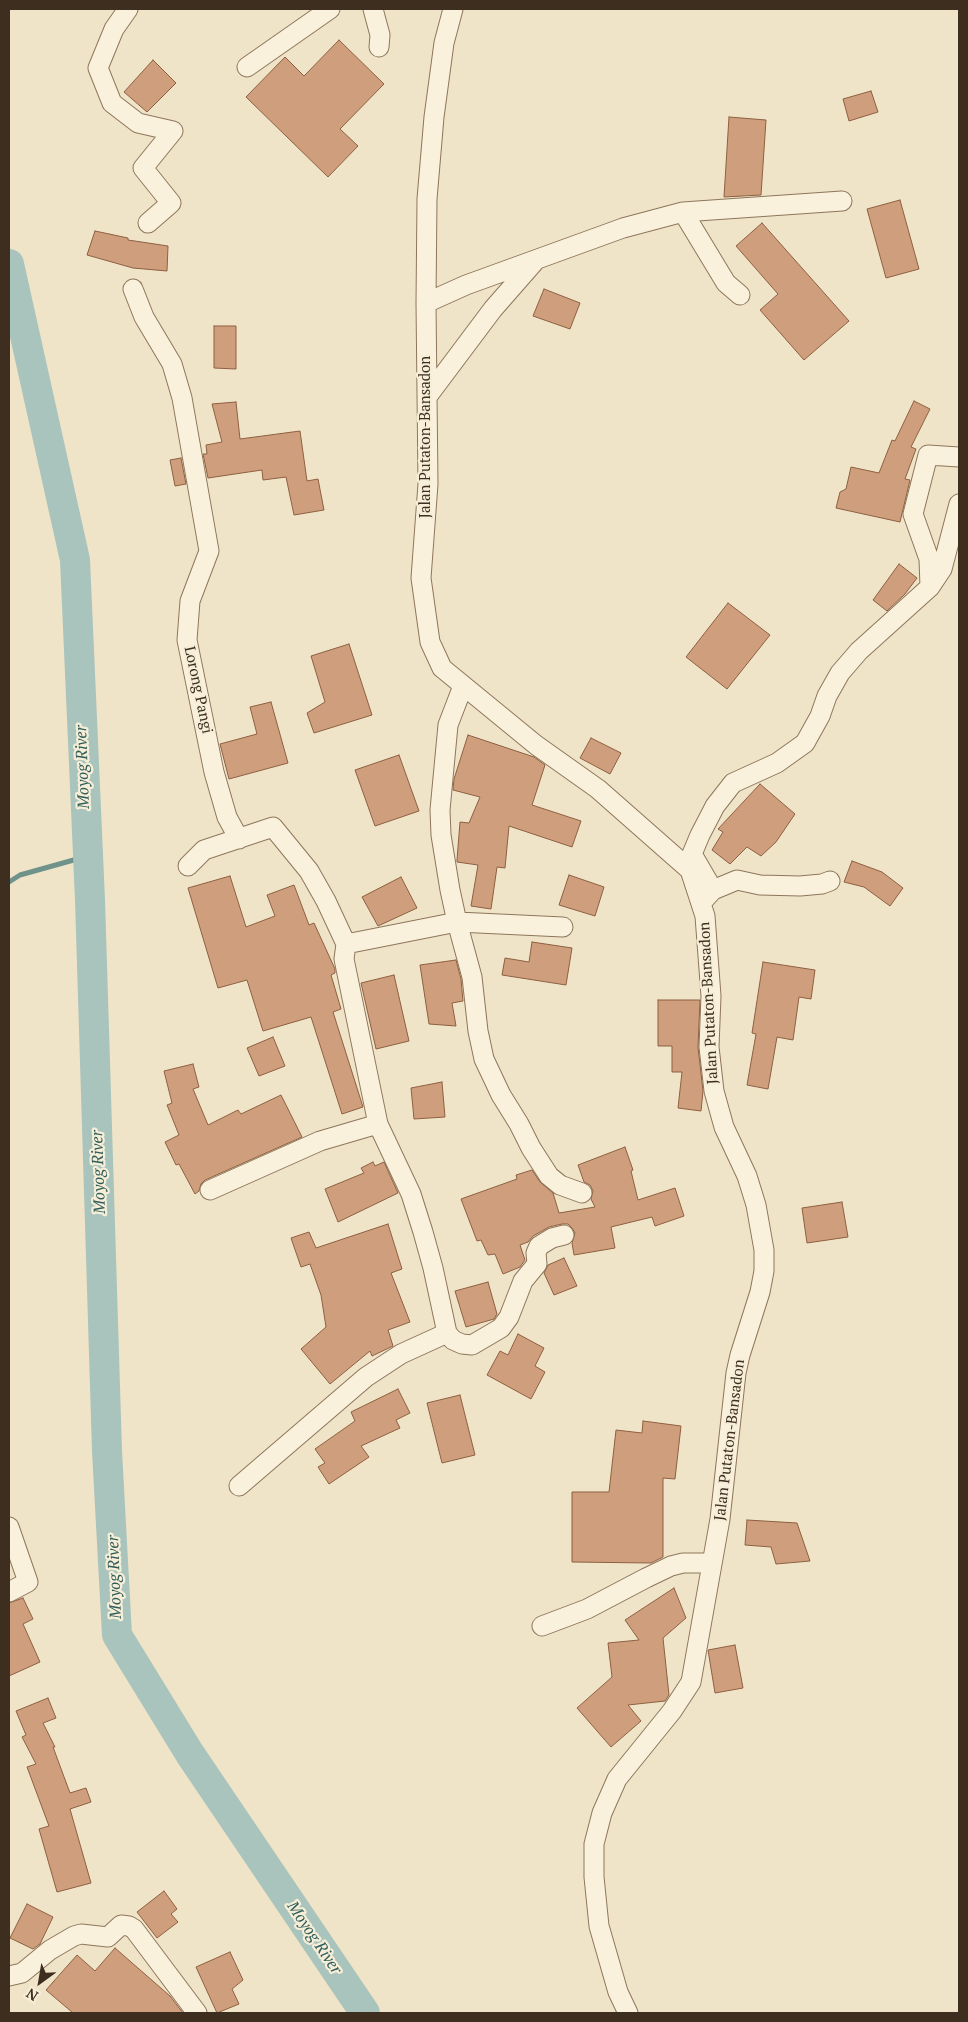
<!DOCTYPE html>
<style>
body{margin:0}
#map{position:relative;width:968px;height:2022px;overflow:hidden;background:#f0e4c8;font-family:"PT Serif",serif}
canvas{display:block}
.frame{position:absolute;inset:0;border:10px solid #3d2e20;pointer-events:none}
.north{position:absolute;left:15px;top:1957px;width:50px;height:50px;-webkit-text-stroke:4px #f7eed8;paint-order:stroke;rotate:212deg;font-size:14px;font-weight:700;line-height:20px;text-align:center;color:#3d2e20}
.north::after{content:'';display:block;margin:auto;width:18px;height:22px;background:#3d2e20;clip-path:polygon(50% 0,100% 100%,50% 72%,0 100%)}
</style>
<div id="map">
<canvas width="968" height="2022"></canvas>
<div class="frame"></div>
<div class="north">N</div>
</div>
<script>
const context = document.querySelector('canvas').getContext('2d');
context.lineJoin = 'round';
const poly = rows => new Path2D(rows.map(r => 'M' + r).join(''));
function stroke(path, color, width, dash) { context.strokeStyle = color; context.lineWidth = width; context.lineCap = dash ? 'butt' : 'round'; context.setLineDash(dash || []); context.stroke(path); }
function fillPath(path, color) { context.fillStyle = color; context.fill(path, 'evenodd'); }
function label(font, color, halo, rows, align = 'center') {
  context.font = font + ' "PT Serif",serif'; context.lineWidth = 4.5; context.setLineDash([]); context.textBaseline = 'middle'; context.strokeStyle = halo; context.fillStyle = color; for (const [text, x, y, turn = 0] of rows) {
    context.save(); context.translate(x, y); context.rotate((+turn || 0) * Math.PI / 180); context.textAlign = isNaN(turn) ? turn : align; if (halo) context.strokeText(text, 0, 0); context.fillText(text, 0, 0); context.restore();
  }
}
const stream = poly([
 [9,882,20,875,88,856]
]);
const river = poly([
 [9,264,75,560,90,900,107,1451,117,1635,190,1754,365,2013]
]);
const building = poly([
 [339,40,384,84,340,129,358,146,328,177,246,97,285,57,304,76,339,40],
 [153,60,176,83,147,112,124,92,153,60],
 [871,91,878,112,849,121,843,99,871,91],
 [729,117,766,120,761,195,724,197,729,117],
 [900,200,919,269,886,278,867,209,900,200],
 [762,223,849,321,804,360,760,310,778,294,736,246,762,223],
 [95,231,128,238,128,240,168,246,167,271,133,268,87,255,95,231],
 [544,289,580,303,570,329,533,316,544,289],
 [214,326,236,326,236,369,214,368,214,326],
 [914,401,930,409,911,447,916,449,905,479,910,480,900,522,836,508,840,492,846,489,851,467,879,473,892,440,895,441,914,401],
 [236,402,240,439,300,431,307,481,318,479,324,510,294,515,286,477,263,480,262,470,208,478,203,454,207,454,206,445,222,442,212,404,236,402],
 [181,458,186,484,175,486,170,460,181,458],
 [899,564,917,578,905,594,887,611,873,600,899,564],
 [728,603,770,635,727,689,686,657,728,603],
 [349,644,372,715,314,733,307,713,325,702,311,656,349,644],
 [271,702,288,763,229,779,220,744,257,734,250,707,271,702],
 [468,735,534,757,545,765,532,805,581,821,572,847,509,826,505,868,497,867,491,909,471,906,478,865,457,862,457,860,460,822,469,823,480,797,453,790,454,779,468,735],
 [591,738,621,753,610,774,580,758,591,738],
 [399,755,419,811,375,826,355,770,399,755],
 [760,784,795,814,776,842,761,856,747,847,730,864,712,850,723,832,718,829,760,784],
 [852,861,882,872,903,888,890,906,864,887,844,882,852,861],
 [569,875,604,887,595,916,559,905,569,875],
 [230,876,246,927,275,916,267,895,294,885,309,925,314,923,335,969,335,973,331,975,341,1009,333,1012,363,1107,342,1114,311,1017,263,1031,247,980,218,988,188,888,230,876],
 [401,877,417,908,378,926,362,897,401,877],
 [532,942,572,948,566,985,502,975,505,958,529,962,532,942],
 [456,960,461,979,463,1001,452,1003,456,1026,429,1024,420,965,456,960],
 [763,962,815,970,811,999,799,997,793,1040,777,1037,768,1089,747,1085,756,1034,752,1033,763,962],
 [394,975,409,1041,376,1049,361,983,394,975],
 [658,1000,700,1000,698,1047,703,1091,701,1111,678,1108,682,1072,672,1072,672,1046,658,1046,658,1000],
 [273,1037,285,1066,259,1076,247,1048,273,1037],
 [193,1064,199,1087,193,1089,208,1125,238,1110,241,1114,281,1095,302,1137,205,1180,201,1184,199,1191,195,1194,179,1164,176,1165,165,1142,179,1135,167,1105,172,1103,164,1071,193,1064],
 [442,1082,445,1117,414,1119,411,1088,442,1082],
 [625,1147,633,1170,631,1171,638,1200,675,1188,684,1216,655,1226,652,1217,611,1227,615,1248,574,1255,572,1243,575,1233,572,1228,568,1224,562,1224,549,1227,533,1236,528,1242,520,1245,525,1260,520,1267,503,1274,495,1254,488,1255,481,1240,477,1241,461,1199,517,1179,516,1175,532,1170,540,1182,553,1193,559,1213,595,1207,591,1199,593,1191,590,1185,584,1182,578,1165,625,1147],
 [373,1162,375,1166,384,1162,398,1193,338,1222,325,1189,364,1173,361,1168,373,1162],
 [842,1202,848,1237,807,1243,802,1208,842,1202],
 [388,1224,402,1269,391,1273,410,1322,388,1330,393,1346,372,1356,370,1351,330,1384,301,1349,326,1327,321,1295,310,1264,301,1267,291,1238,309,1232,316,1248,388,1224],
 [564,1258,577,1286,554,1295,544,1273,548,1265,564,1258],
 [488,1282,497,1314,494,1319,466,1327,455,1291,488,1282],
 [518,1334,544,1348,535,1366,545,1372,531,1399,487,1375,500,1351,508,1355,518,1334],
 [398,1389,410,1413,396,1420,400,1428,361,1446,369,1457,329,1484,318,1467,325,1463,315,1449,355,1421,351,1412,398,1389],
 [460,1395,475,1455,442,1463,427,1403,460,1395],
 [643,1421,681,1426,675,1479,663,1478,663,1557,651,1563,572,1562,572,1492,609,1492,616,1430,642,1433,643,1421],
 [747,1520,797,1523,810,1561,776,1564,771,1547,745,1545,747,1520],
 [674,1588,686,1618,663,1638,669,1695,665,1701,628,1705,641,1721,611,1747,577,1708,612,1677,608,1643,639,1640,625,1620,674,1588],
 [23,1598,33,1619,23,1624,40,1662,9,1676,9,1603,23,1598],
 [735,1645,743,1688,715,1693,708,1650,735,1645],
 [48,1698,56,1718,43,1723,55,1747,53,1747,70,1793,86,1788,91,1802,70,1809,91,1883,57,1892,39,1829,49,1826,27,1767,36,1764,22,1737,26,1735,16,1711,48,1698],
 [164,1891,177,1909,171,1914,178,1922,157,1938,137,1912,164,1891],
 [27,1904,53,1917,40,1944,33,1949,10,1938,27,1904],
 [115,1948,170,1996,183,2013,73,2013,46,1990,77,1955,95,1971,115,1948],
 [230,1952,243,1980,232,1989,239,2004,217,2013,196,1967,230,1952]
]);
const minor = poly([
 [128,9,114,29,98,68,112,103,138,123,173,131,143,168,171,203,148,223],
 [373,9,380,35,379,47],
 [453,9,444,43,434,117,427,199,426,303,428,484,421,578,430,642,442,668,536,745,598,789,690,870,705,916,711,996,709,1047,714,1091,724,1127,747,1176,756,1205,764,1250,764,1271,760,1292,740,1355,736,1373,720,1519,691,1682,672,1711,617,1779,602,1813,594,1844,594,1877,599,1926,618,1992,628,2013],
 [247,67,330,9],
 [683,212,726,283,740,295],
 [133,289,144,317,172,364,182,398,209,551,190,601,187,640,214,772,227,817,239,839],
 [426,303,466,285,623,228,683,212,842,201],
 [427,397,493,309,535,261],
 [930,587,929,559,913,514,928,455,959,457],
 [463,686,448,725,440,810,441,835,450,890,457,922,472,977,478,1031,484,1059,501,1095,519,1124,531,1148,549,1176,560,1185,582,1193],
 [188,866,204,850,273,827,309,871,326,901,346,944],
 [713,890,737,880,760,885,800,886,822,884,830,881],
 [701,903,713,890,692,854,700,835,715,806,733,783,777,763,805,743,820,716,827,696,840,673,859,651,930,587,942,569,959,504],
 [346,944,457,922,563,927],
 [210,1190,320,1141,378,1124],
 [447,1333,453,1340,462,1344,472,1345,501,1328,509,1317,523,1281,537,1264,536,1253,539,1246,552,1238,564,1235],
 [239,1486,366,1377,401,1354,447,1333,433,1268,423,1232,411,1194,378,1124,344,959,346,944],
 [9,1527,28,1582,9,1592],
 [542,1626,587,1609,646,1578,671,1566,683,1563,712,1563],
 [9,1976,22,1973,50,1950,74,1936,81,1934,108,1937,121,1925,129,1926,134,1929,197,2013]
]);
const streetNames = [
 ["Jalan Putaton-Bansadon",426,437,-90],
 ["Lorong Pangi",198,690,78],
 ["Jalan Putaton-Bansadon",709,1003,-93],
 ["Jalan Putaton-Bansadon",730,1440,-83]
];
const waterNames = [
 ["Moyog River",83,767,-92],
 ["Moyog River",99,1172,-92],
 ["Moyog River",115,1577,-92],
 ["Moyog River",314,1938,56]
];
stroke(stream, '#6f938a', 5);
stroke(river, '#a9c4bc', 30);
fillPath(building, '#cf9f7d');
stroke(building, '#8d5f41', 1);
stroke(minor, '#8d765c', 21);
stroke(minor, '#faf1dc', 19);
label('15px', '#3d2e20', '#f7eed8', streetNames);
label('italic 16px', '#2f5d5a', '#f7eed8', waterNames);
</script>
